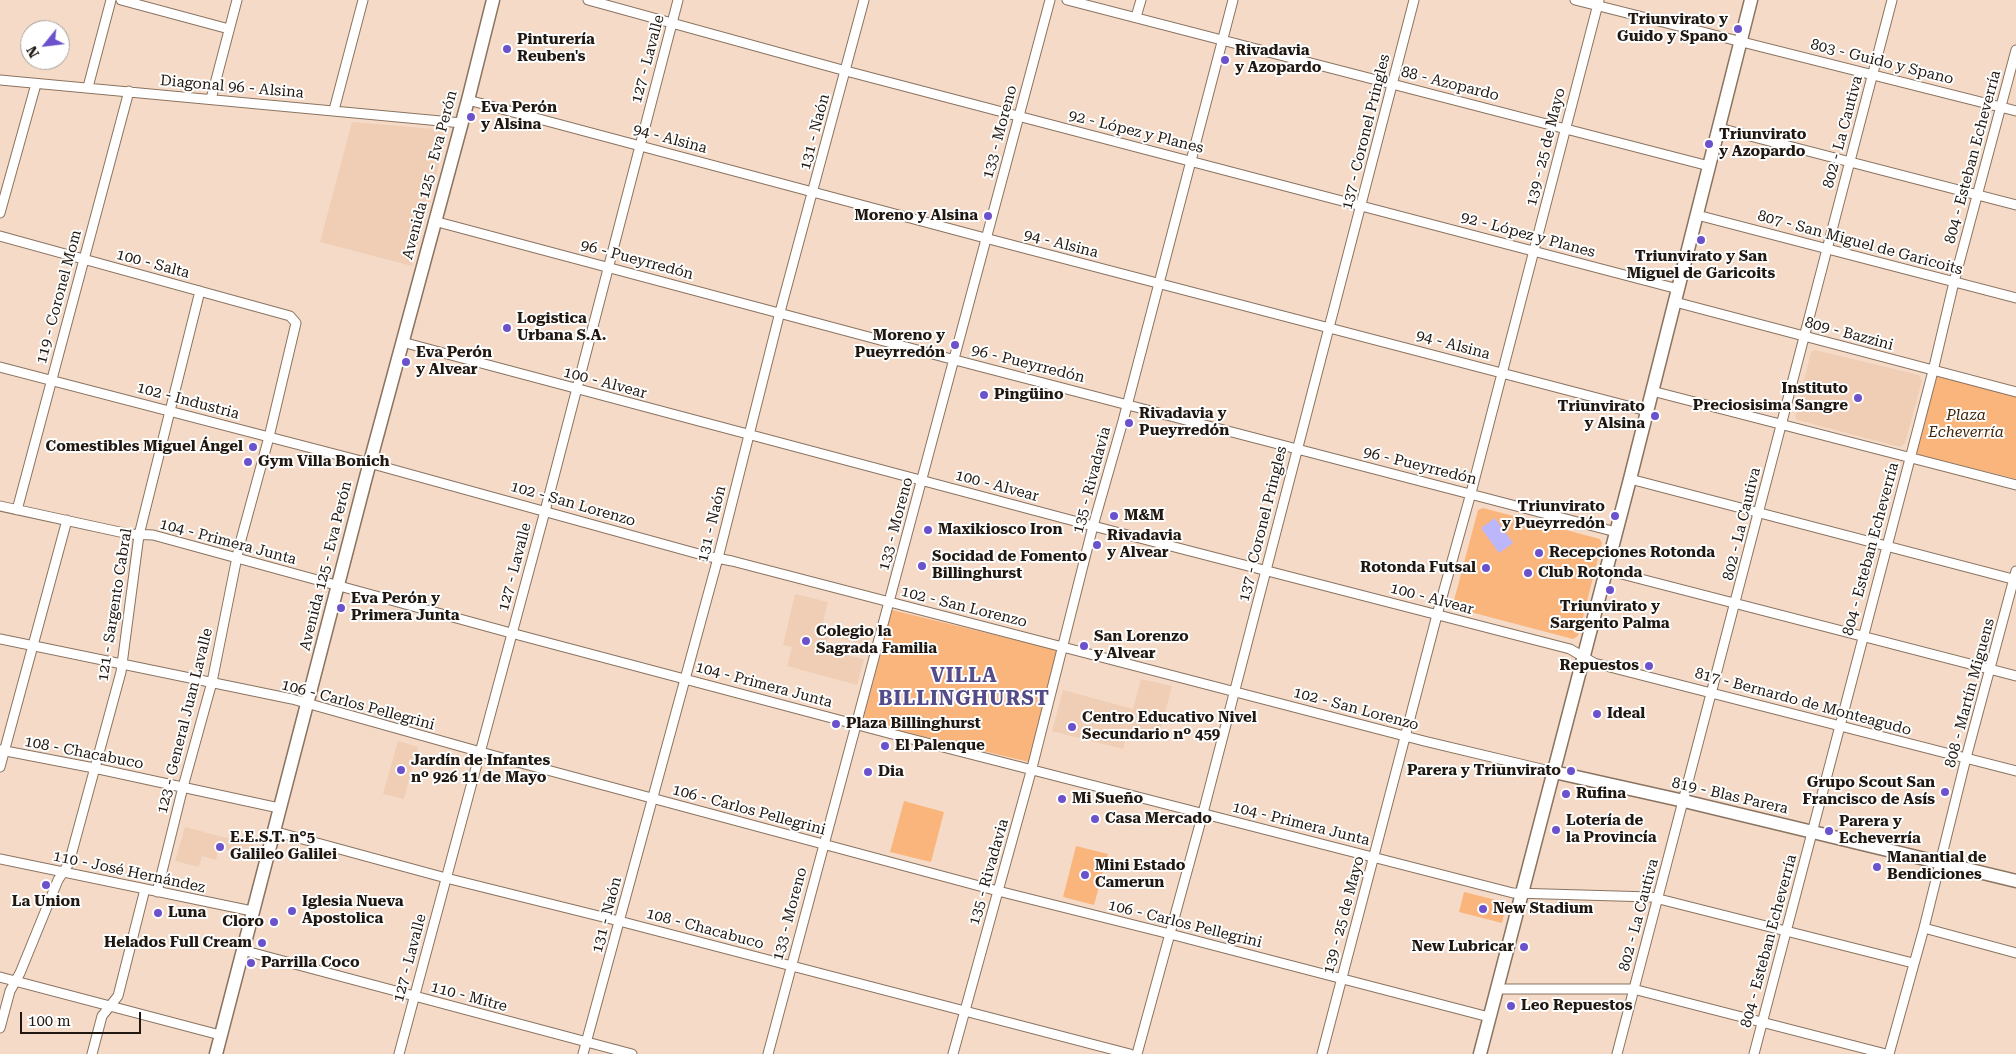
<!DOCTYPE html>
<meta charset="utf-8">
<style>
body{margin:0}
#map{position:relative;width:2016px;height:1054px;overflow:hidden;background:#f5dbc7;font-family:"Roboto Serif",serif}
canvas{display:block}
.north{position:absolute;left:20px;top:20px;width:50px;height:50px;box-sizing:border-box;background:#fff;border:1px solid #a6a29f;border-radius:50%;rotate:241deg;font-size:14px;font-weight:700;line-height:20px;text-align:center;color:#201710}
.north::after{content:'';display:block;margin:auto;width:18px;height:22px;background:#6b52cc;clip-path:polygon(50% 0,100% 100%,50% 72%,0 100%)}
.scale{position:absolute;left:20px;top:1012px;width:121px;height:22px;box-sizing:border-box;border:2px solid #201710;border-top:0;padding-left:6px;font-size:15px;line-height:18px;white-space:nowrap;color:#201710;-webkit-text-stroke:4px #fff;paint-order:stroke}
</style>
<div id="map">
<canvas width="2016" height="1054"></canvas>
<div class="north">N</div>
<div class="scale">100 m</div>
</div>
<script>
const context = document.querySelector('canvas').getContext('2d');
context.lineJoin = 'round';
function fillPath(path, color) { context.fillStyle = color; context.fill(path, 'evenodd'); }
const poly = rows => new Path2D(rows.map(r => 'M' + r).join(''));
function stroke(path, color, width, dash) { context.strokeStyle = color; context.lineWidth = width; context.lineCap = dash ? 'butt' : 'round'; context.setLineDash(dash || []); context.stroke(path); }
function label(font, color, halo, rows, align = 'center') {
  context.font = font + ' "Roboto Serif",serif'; context.lineWidth = 4; context.setLineDash([]); context.textBaseline = 'middle'; context.strokeStyle = halo; context.fillStyle = color; for (const [text, x, y, turn = 0] of rows) {
    context.save(); context.translate(x, y); context.rotate((+turn || 0) * Math.PI / 180); context.textAlign = isNaN(turn) ? turn : align; if (halo) context.strokeText(text, 0, 0); context.fillText(text, 0, 0); context.restore();
  }
}
const built = poly([
 [352,122,448,130,412,266,320,242],
 [1815,350,1919,375,1922,381,1905,443,1900,447,1797,420,1795,416,1811,352],
 [795,594,828,602,822,626,869,638,868,645,829,636,826,650,864,659,857,685,787,666,792,647,783,645],
 [1141,679,1172,686,1159,737,1128,729,1123,749,1052,731,1063,690,1133,709],
 [398,741,418,747,404,799,383,794],
 [185,827,260,847,257,858,219,848,216,860,202,856,199,867,175,861]
]);
const green = poly([
 [1934,375,2016,395,2016,479,1915,454],
 [1483,508,1600,539,1602,543,1578,636,1573,639,1455,608,1453,604,1478,510],
 [892,610,1057,650,1029,762,867,723,865,721,864,715],
 [904,801,944,812,931,862,890,852],
 [1076,846,1108,854,1094,905,1063,897],
 [1464,892,1504,902,1506,906,1502,923,1459,912]
]);
const water = poly([
 [1495,518,1513,543,1499,553,1481,528]
]);
const street = poly([
 [121,0,229,29],
 [588,0,846,71,1678,289],
 [1067,0,1709,166],
 [1575,0,2016,111],
 [1136,17,1141,0],
 [0,80,462,123],
 [88,87,111,0],
 [211,99,237,0],
 [468,100,985,238,1647,411],
 [334,110,363,0],
 [1719,128,2016,205],
 [0,213,36,84],
 [1697,215,2016,298],
 [434,221,955,360,1616,532],
 [0,236,290,316,296,323,269,437,239,547,212,682,183,787,157,892],
 [1675,302,2016,392],
 [402,342,1093,526,1570,649,1594,663,2016,771],
 [0,367,369,463,706,556,732,561,1424,741,1554,772],
 [1652,391,2016,485],
 [1630,479,2016,580],
 [0,506,129,534,153,535,511,633,892,734,1513,893,1651,897,1913,963],
 [17,510,129,91],
 [1606,570,2016,676],
 [0,639,292,699,495,756,998,891,1170,934,1489,1017],
 [0,750,94,768,279,808],
 [0,767,67,520],
 [273,831,446,878,619,921,1130,1054],
 [0,859,252,911],
 [1924,928,2016,953],
 [242,950,632,1054],
 [0,977,220,1035],
 [1496,989,1633,989,1886,1054],
 [0,1028,10,991,20,973,58,880,69,863,121,672,139,535,200,291],
 [92,1054,102,1016,118,996,145,889],
 [399,1054,545,511,678,0],
 [583,1054,718,558,780,312,864,0],
 [768,1054,1050,0],
 [953,1054,1032,768,1093,526,1123,421,1233,0],
 [1137,1054,1203,813,1414,0],
 [1322,1054,1437,615,1471,493,1599,0],
 [1617,1054,1892,0],
 [1754,1054,1933,371,1954,282,2016,50],
 [1889,1054,1924,928,1966,758,2016,571]
]);
const secondary = poly([
 [1554,772,1684,801,2016,881],
 [216,1054,366,477,468,100,493,0],
 [1480,1054,1630,479,1751,0]
]);
const markers = [
 [1738,29,5,"#6b52cc"],
 [507,49,5,"#6b52cc"],
 [1225,60,5,"#6b52cc"],
 [471,117,5,"#6b52cc"],
 [1709,144,5,"#6b52cc"],
 [988,216,5,"#6b52cc"],
 [1701,240,5,"#6b52cc"],
 [507,328,5,"#6b52cc"],
 [955,345,5,"#6b52cc"],
 [406,362,5,"#6b52cc"],
 [984,395,5,"#6b52cc"],
 [1858,398,5,"#6b52cc"],
 [1655,416,5,"#6b52cc"],
 [1129,423,5,"#6b52cc"],
 [253,447,5,"#6b52cc"],
 [248,462,5,"#6b52cc"],
 [1114,516,5,"#6b52cc"],
 [1615,516,5,"#6b52cc"],
 [928,530,5,"#6b52cc"],
 [1097,545,5,"#6b52cc"],
 [1539,553,5,"#6b52cc"],
 [922,566,5,"#6b52cc"],
 [1486,568,5,"#6b52cc"],
 [1528,573,5,"#6b52cc"],
 [1610,590,5,"#6b52cc"],
 [341,608,5,"#6b52cc"],
 [806,641,5,"#6b52cc"],
 [1084,646,5,"#6b52cc"],
 [1649,666,5,"#6b52cc"],
 [1597,714,5,"#6b52cc"],
 [836,724,5,"#6b52cc"],
 [1072,727,5,"#6b52cc"],
 [885,746,5,"#6b52cc"],
 [401,770,5,"#6b52cc"],
 [1571,771,5,"#6b52cc"],
 [868,772,5,"#6b52cc"],
 [1945,792,5,"#6b52cc"],
 [1566,794,5,"#6b52cc"],
 [1062,799,5,"#6b52cc"],
 [1095,819,5,"#6b52cc"],
 [1556,830,5,"#6b52cc"],
 [1829,831,5,"#6b52cc"],
 [220,847,5,"#6b52cc"],
 [1877,867,5,"#6b52cc"],
 [1085,875,5,"#6b52cc"],
 [46,885,5,"#6b52cc"],
 [1483,909,5,"#6b52cc"],
 [292,911,5,"#6b52cc"],
 [158,913,5,"#6b52cc"],
 [274,922,5,"#6b52cc"],
 [262,943,5,"#6b52cc"],
 [1524,947,5,"#6b52cc"],
 [251,963,5,"#6b52cc"],
 [1511,1006,5,"#6b52cc"]
];
const poiNames = [
 ["Triunvirato y",1728,20,"right"],
 ["Guido y Spano",1728,37,"right"],
 ["Pinturería",517,40],
 ["Reuben's",517,57],
 ["Rivadavia",1235,51],
 ["y Azopardo",1235,68],
 ["Eva Perón",481,108],
 ["y Alsina",481,125],
 ["Triunvirato",1719,135],
 ["y Azopardo",1719,152],
 ["Moreno y Alsina",978,216,"right"],
 ["Triunvirato y San",1701,257,"center"],
 ["Miguel de Garicoits",1701,274,"center"],
 ["Logistica",517,319],
 ["Urbana S.A.",517,336],
 ["Moreno y",945,336,"right"],
 ["Pueyrredón",945,353,"right"],
 ["Eva Perón",416,353],
 ["y Alvear",416,370],
 ["Instituto",1848,389,"right"],
 ["Preciosisima Sangre",1848,406,"right"],
 ["Pingüino",994,395],
 ["Triunvirato",1645,407,"right"],
 ["y Alsina",1645,424,"right"],
 ["Rivadavia y",1139,414],
 ["Pueyrredón",1139,431],
 ["Comestibles Miguel Ángel",243,447,"right"],
 ["Gym Villa Bonich",258,462],
 ["Triunvirato",1605,507,"right"],
 ["y Pueyrredón",1605,524,"right"],
 ["M&M",1124,516],
 ["Maxikiosco Iron",938,530],
 ["Rivadavia",1107,536],
 ["y Alvear",1107,553],
 ["Recepciones Rotonda",1549,553],
 ["Socidad de Fomento",932,557],
 ["Billinghurst",932,574],
 ["Rotonda Futsal",1476,568,"right"],
 ["Club Rotonda",1538,573],
 ["Eva Perón y",351,599],
 ["Primera Junta",351,616],
 ["Triunvirato y",1610,607,"center"],
 ["Sargento Palma",1610,624,"center"],
 ["Colegio la",816,632],
 ["Sagrada Familia",816,649],
 ["San Lorenzo",1094,637],
 ["y Alvear",1094,654],
 ["Repuestos",1639,666,"right"],
 ["Ideal",1607,714],
 ["Centro Educativo Nivel",1082,718],
 ["Secundario nº 459",1082,735],
 ["Plaza Billinghurst",846,724],
 ["El Palenque",895,746],
 ["Jardín de Infantes",411,761],
 ["nº 926 11 de Mayo",411,778],
 ["Parera y Triunvirato",1561,771,"right"],
 ["Dia",878,772],
 ["Grupo Scout San",1935,783,"right"],
 ["Francisco de Asís",1935,800,"right"],
 ["Rufina",1576,794],
 ["Mi Sueño",1072,799],
 ["Casa Mercado",1105,819],
 ["Lotería de",1566,821],
 ["la Provincía",1566,838],
 ["Parera y",1839,822],
 ["Echeverría",1839,839],
 ["E.E.S.T. n°5",230,838],
 ["Galileo Galilei",230,855],
 ["Manantial de",1887,858],
 ["Bendiciones",1887,875],
 ["Mini Estado",1095,866],
 ["Camerun",1095,883],
 ["La Union",46,902,"center"],
 ["Iglesia Nueva",302,902],
 ["Apostolica",302,919],
 ["New Stadium",1493,909],
 ["Luna",168,913],
 ["Cloro",264,922,"right"],
 ["Helados Full Cream",252,943,"right"],
 ["New Lubricar",1514,947,"right"],
 ["Parrilla Coco",261,963],
 ["Leo Repuestos",1521,1006]
];
const streetNames = [
 ["127 - Lavalle",648,59,-75],
 ["803 - Guido y Spano",1882,62,14],
 ["88 - Azopardo",1450,84,14],
 ["Diagonal 96 - Alsina",232,87,5],
 ["131 - Naón",815,132,-75],
 ["133 - Moreno",1000,132,-75],
 ["92 - López y Planes",1136,132,14],
 ["137 - Coronel Pringles",1366,132,-76],
 ["802 - La Cautiva",1843,132,-75],
 ["94 - Alsina",670,139,15],
 ["139 - 25 de Mayo",1546,147,-76],
 ["804 - Esteban Echeverría",1973,157,-75],
 ["Avenida 125 - Eva Perón",430,175,-75],
 ["92 - López y Planes",1528,235,15],
 ["807 - San Miguel de Garicoits",1860,243,15],
 ["94 - Alsina",1061,244,14],
 ["96 - Pueyrredón",637,260,15],
 ["100 - Salta",153,264,15],
 ["119 - Coronel Mom",59,297,-75],
 ["809 - Bazzini",1849,334,15],
 ["94 - Alsina",1453,345,15],
 ["96 - Pueyrredón",1028,364,14],
 ["100 - Alvear",605,383,15],
 ["102 - Industria",188,401,15],
 ["96 - Pueyrredón",1420,466,14],
 ["135 - Rivadavia",1092,480,-75],
 ["100 - Alvear",997,486,15],
 ["102 - San Lorenzo",573,504,16],
 ["131 - Naón",712,524,-76],
 ["133 - Moreno",896,524,-75],
 ["137 - Coronel Pringles",1263,524,-76],
 ["802 - La Cautiva",1742,524,-76],
 ["104 - Primera Junta",228,542,15],
 ["804 - Esteban Echeverría",1871,549,-75],
 ["Avenida 125 - Eva Perón",326,566,-76],
 ["127 - Lavalle",515,567,-75],
 ["100 - Alvear",1432,599,15],
 ["121 - Sargento Cabral",115,605,-81],
 ["102 - San Lorenzo",964,607,14],
 ["104 - Primera Junta",764,685,15],
 ["808 - Martín Miguens",1970,693,-75],
 ["817 - Bernardo de Monteagudo",1803,702,15],
 ["106 - Carlos Pellegrini",358,705,15],
 ["102 - San Lorenzo",1356,709,15],
 ["123 - General Juan Lavalle",185,721,-76],
 ["108 - Chacabuco",84,753,11],
 ["819 - Blas Parera",1730,796,13],
 ["106 - Carlos Pellegrini",749,810,15],
 ["104 - Primera Junta",1301,824,14],
 ["110 - José Hernández",129,872,12],
 ["135 - Rivadavia",989,872,-74],
 ["133 - Moreno",790,914,-75],
 ["131 - Naón",607,915,-75],
 ["139 - 25 de Mayo",1344,915,-75],
 ["802 - La Cautiva",1639,915,-75],
 ["106 - Carlos Pellegrini",1185,924,14],
 ["108 - Chacabuco",705,929,15],
 ["804 - Esteban Echeverría",1769,941,-75],
 ["127 - Lavalle",410,958,-75],
 ["110 - Mitre",469,997,15]
];
const parkNames = [
 ["Plaza",1966,416],
 ["Echeverría",1966,433]
];
const districtNames = [
 ["VILLA",964,676],
 ["BILLINGHURST",964,699]
];
fillPath(built, '#efceb5');
fillPath(green, '#fab57d');
fillPath(water, '#bcb6fa');
stroke(street, '#8a7360', 11);
stroke(secondary, '#8a7360', 15);
stroke(street, '#fff', 9);
stroke(secondary, '#fff', 12);
for (const [x, y, r, color] of markers) { const dot = new Path2D(); dot.arc(x, y, r, 0, 2 * Math.PI); context.fillStyle = color; context.fill(dot); stroke(dot, '#fff', 2); }
label('bold 15px', '#201710', '#fff', poiNames, 'left');
label('15px', '#201710', '#fff', streetNames);
label('italic 15px', '#432508', '#fff', parkNames);
context.letterSpacing = '1px';
label('bold 20px', '#544b8a', '#fff', districtNames);
context.letterSpacing = '0px';
</script>
